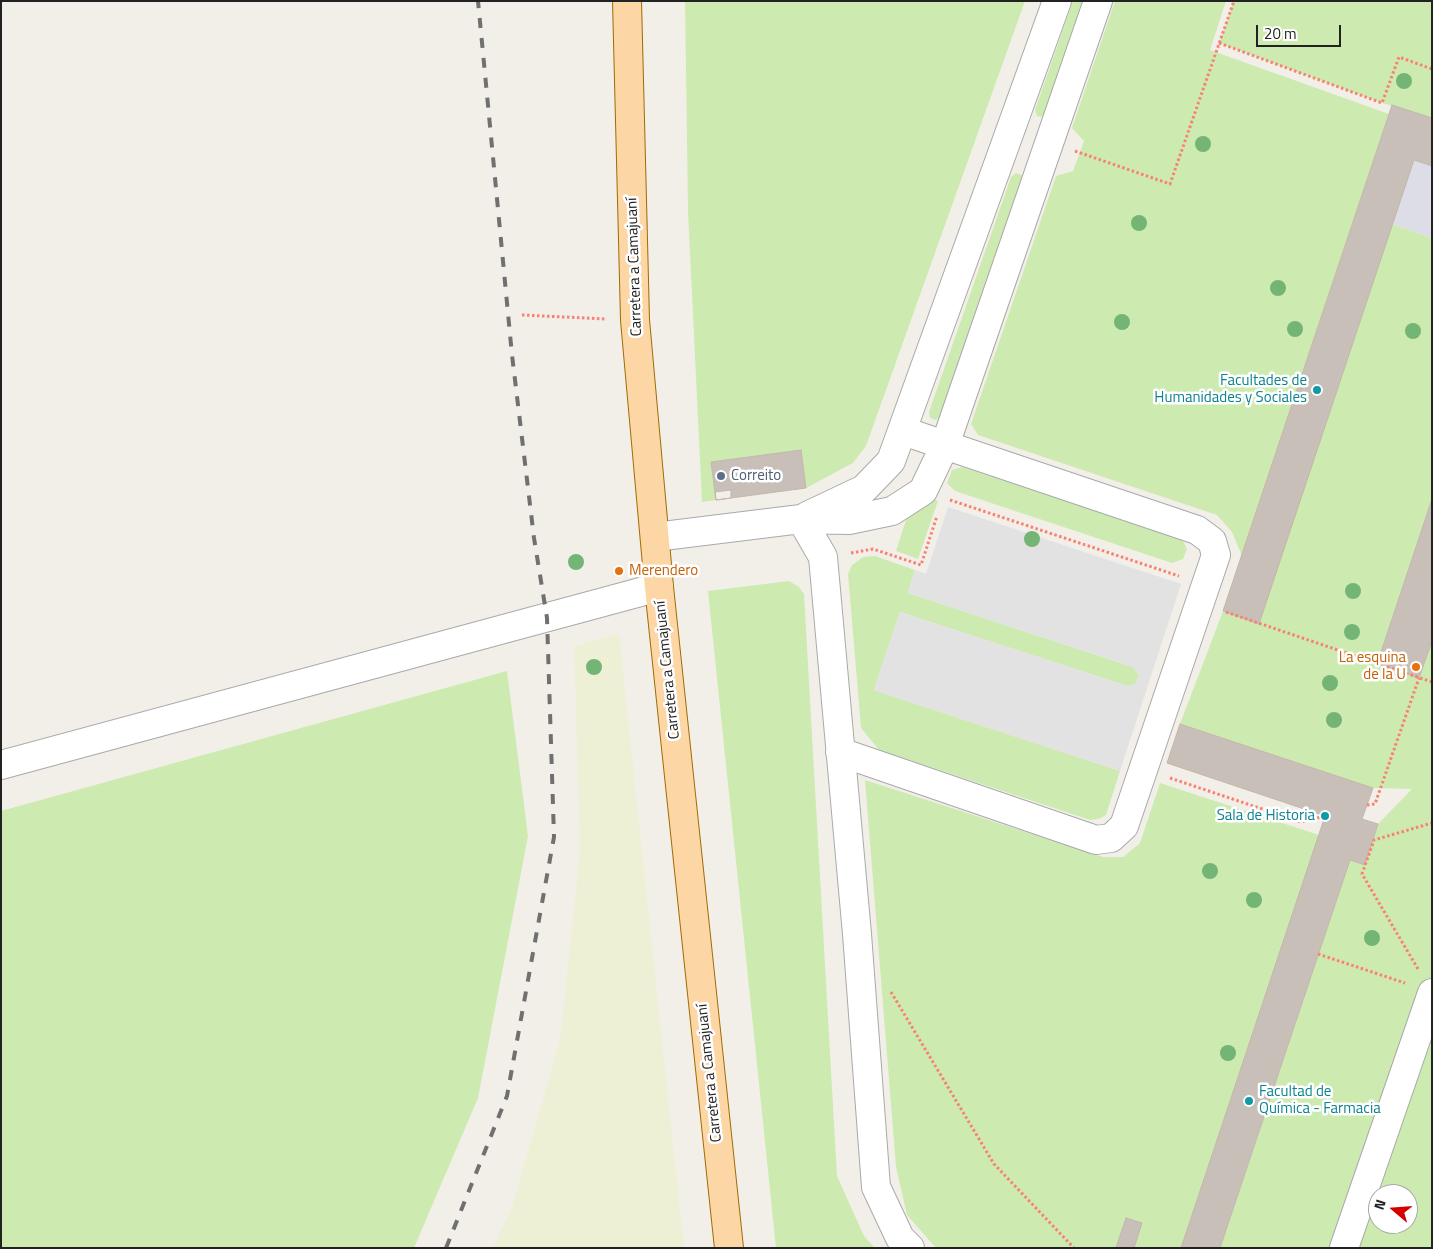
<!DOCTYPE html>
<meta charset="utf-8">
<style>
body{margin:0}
#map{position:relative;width:1433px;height:1249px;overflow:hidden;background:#f2efe9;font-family:"Titillium Web",sans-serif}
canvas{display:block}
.frame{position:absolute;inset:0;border:2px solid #222;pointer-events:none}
.north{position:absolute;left:1368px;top:1184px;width:50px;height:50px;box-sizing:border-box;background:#fff;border:1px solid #a7a7a7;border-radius:50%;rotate:288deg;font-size:14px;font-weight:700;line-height:20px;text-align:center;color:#222}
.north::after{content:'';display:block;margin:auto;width:18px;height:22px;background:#d40000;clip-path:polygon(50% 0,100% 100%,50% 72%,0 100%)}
.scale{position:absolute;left:1256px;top:25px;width:85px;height:22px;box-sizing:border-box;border:2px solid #222;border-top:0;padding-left:6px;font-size:15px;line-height:18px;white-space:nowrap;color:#222;-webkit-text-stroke:4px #fff;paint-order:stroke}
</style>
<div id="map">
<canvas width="1433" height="1249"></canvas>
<div class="frame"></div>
<div class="north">N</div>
<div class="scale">20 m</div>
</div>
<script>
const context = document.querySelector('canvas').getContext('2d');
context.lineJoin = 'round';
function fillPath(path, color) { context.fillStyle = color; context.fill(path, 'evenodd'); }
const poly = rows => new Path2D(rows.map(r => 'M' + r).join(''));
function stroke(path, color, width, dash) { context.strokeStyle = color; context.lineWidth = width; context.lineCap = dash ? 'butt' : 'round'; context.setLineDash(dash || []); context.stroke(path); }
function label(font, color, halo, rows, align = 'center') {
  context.font = font + ' "Titillium Web",sans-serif'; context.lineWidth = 5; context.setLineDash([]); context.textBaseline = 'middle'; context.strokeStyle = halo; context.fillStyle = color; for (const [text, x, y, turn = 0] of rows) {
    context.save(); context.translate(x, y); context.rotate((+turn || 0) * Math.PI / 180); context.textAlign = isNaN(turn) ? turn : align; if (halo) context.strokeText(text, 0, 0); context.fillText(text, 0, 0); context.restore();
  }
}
const farmland = poly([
 [619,633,684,1248,493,1248,512,1207,560,1040,580,852,574,647]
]);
const grass = poly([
 [685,1,1025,1,866,446,853,463,806,488,801,450,727,460,711,462,716,500,702,502,688,211],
 [1073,1,1086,1,1047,114,1042,117,1037,116,1035,110],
 [1115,1,1226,1,1210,50,1389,114,1242,556,1232,532,1217,515,978,435,971,424,1056,176,1073,171,1084,141,1072,128],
 [1234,1,1432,1,1432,118,1382,103,1219,43],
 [1016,173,1022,175,1023,181,941,416,936,420,930,418,929,412,1011,177],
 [1392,224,1432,238,1432,499,1377,663,1419,678,1432,641,1432,1248,1220,1248,1350,860,1365,865,1378,824,1412,789,1373,788,1180,724,1223,611,1259,623],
 [1378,1194,1408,1194,1408,1224,1378,1224],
 [962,467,1182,539,1187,549,1183,559,1172,563,955,491,947,483,952,470],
 [933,499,938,501,918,559,896,551,907,517],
 [875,556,915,570,908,593,1133,667,1139,675,1136,684,1127,686,900,612,874,690,1120,771,1106,815,1099,819,1090,820,879,750,861,728,848,574,852,565,863,557],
 [789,581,799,587,804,594,837,1176,864,1236,875,1248,776,1248,708,591],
 [507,671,528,836,478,1098,414,1248,1,1248,1,811],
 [865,780,1103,857,1123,857,1140,843,1160,783,1319,835,1181,1248,936,1248,907,1215,896,1167]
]);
const parking = poly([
 [948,507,1181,584,1120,771,874,690,900,612,1127,686,1136,684,1139,675,1133,667,908,593,915,570,926,574]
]);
const plaza = poly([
 [1414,160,1432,166,1432,238,1392,224]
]);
const building = poly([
 [1392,105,1432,118,1432,166,1414,160,1259,624,1223,611,1392,105],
 [801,450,806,488,716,500,711,462,801,450],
 [731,490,731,498,716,500,715,492,731,490],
 [1432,499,1432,641,1419,678,1377,664,1432,499],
 [1180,724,1373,788,1362,819,1378,824,1365,865,1350,860,1220,1248,1181,1248,1325,816,1167,763,1180,724],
 [1126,1218,1142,1223,1134,1248,1116,1248,1126,1218]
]);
const path = poly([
 [1219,43,1382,103,1399,57,1432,69],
 [1075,151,1170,184,1234,1],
 [522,315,607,319],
 [950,500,1179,576],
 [851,553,873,549,921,565,937,516],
 [1226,612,1432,682],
 [1170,778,1301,822,1325,816],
 [1367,805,1375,804,1419,678],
 [1318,954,1405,983],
 [1418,969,1362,874,1374,840,1432,823],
 [891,992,994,1164,1074,1248]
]);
const minor = poly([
 [807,516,864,489,891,461,1057,1],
 [801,519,823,557,857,934,876,1187,900,1238,910,1248],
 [655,537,801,519,849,520,892,511,923,491,945,445,1098,1],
 [840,752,1096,840,1111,838,1124,826,1216,555,1212,541,1197,530,903,431],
 [1,765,659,587],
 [1344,1248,1432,993]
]);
const major = poly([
 [627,1,635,320,659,587,729,1248]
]);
const rail = poly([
 [446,1248,507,1096,554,837,547,618,534,538,512,355,478,1]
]);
const trees = [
 [1404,81],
 [1203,144],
 [1139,223],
 [1278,288],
 [1122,322],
 [1295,329],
 [1413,331],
 [1032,539],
 [576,562],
 [1353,591],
 [1352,632],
 [594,667],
 [1330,683],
 [1334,720],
 [1210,871],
 [1254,900],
 [1372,938],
 [1228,1053]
];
const markers = [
 [1317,390,5,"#0f9aa8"],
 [721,476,5,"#5c6f8a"],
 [619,571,5,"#e8710a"],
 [1416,667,5,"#e8710a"],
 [1325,816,5,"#0f9aa8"],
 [1249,1101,5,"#0f9aa8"]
];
const streetNames = [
 ["Carretera a Camajuaní",635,267,-92],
 ["Carretera a Camajuaní",668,670,-96],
 ["Carretera a Camajuaní",710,1073,-96]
];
const cultureNames = [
 ["Facultades de",1307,381],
 ["Humanidades y Sociales",1307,398],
 ["Sala de Historia",1315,816],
 ["Facultad de",1259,1092,"left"],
 ["Química - Farmacia",1259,1109,"left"]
];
const serviceNames = [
 ["Correito",731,476]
];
const foodNames = [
 ["Merendero",629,571],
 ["La esquina",1406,658,"right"],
 ["de la U",1406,675,"right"]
];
fillPath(farmland, '#eef0d5');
fillPath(grass, '#cdebb0');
fillPath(parking, '#e2e2e2');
fillPath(plaza, '#dddde8');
fillPath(building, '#c7bfb8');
stroke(building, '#c4b6ab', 1);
stroke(minor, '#a9a9a9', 30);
stroke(major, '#a06b00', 30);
stroke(path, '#fa8072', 3, [2.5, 2.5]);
stroke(minor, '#fff', 28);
stroke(major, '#fcd6a4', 28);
stroke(rail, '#707070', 4, [10, 10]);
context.fillStyle = '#74b475';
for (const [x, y] of trees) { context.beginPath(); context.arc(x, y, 8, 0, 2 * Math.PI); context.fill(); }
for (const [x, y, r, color] of markers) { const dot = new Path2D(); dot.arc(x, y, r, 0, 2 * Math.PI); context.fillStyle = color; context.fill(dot); stroke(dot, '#fff', 2); }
label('15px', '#222', '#fff', streetNames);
label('15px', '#0d838f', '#fff', cultureNames, 'right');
label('15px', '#4e5e75', '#fff', serviceNames, 'left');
label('15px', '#c56008', '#fff', foodNames, 'left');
</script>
